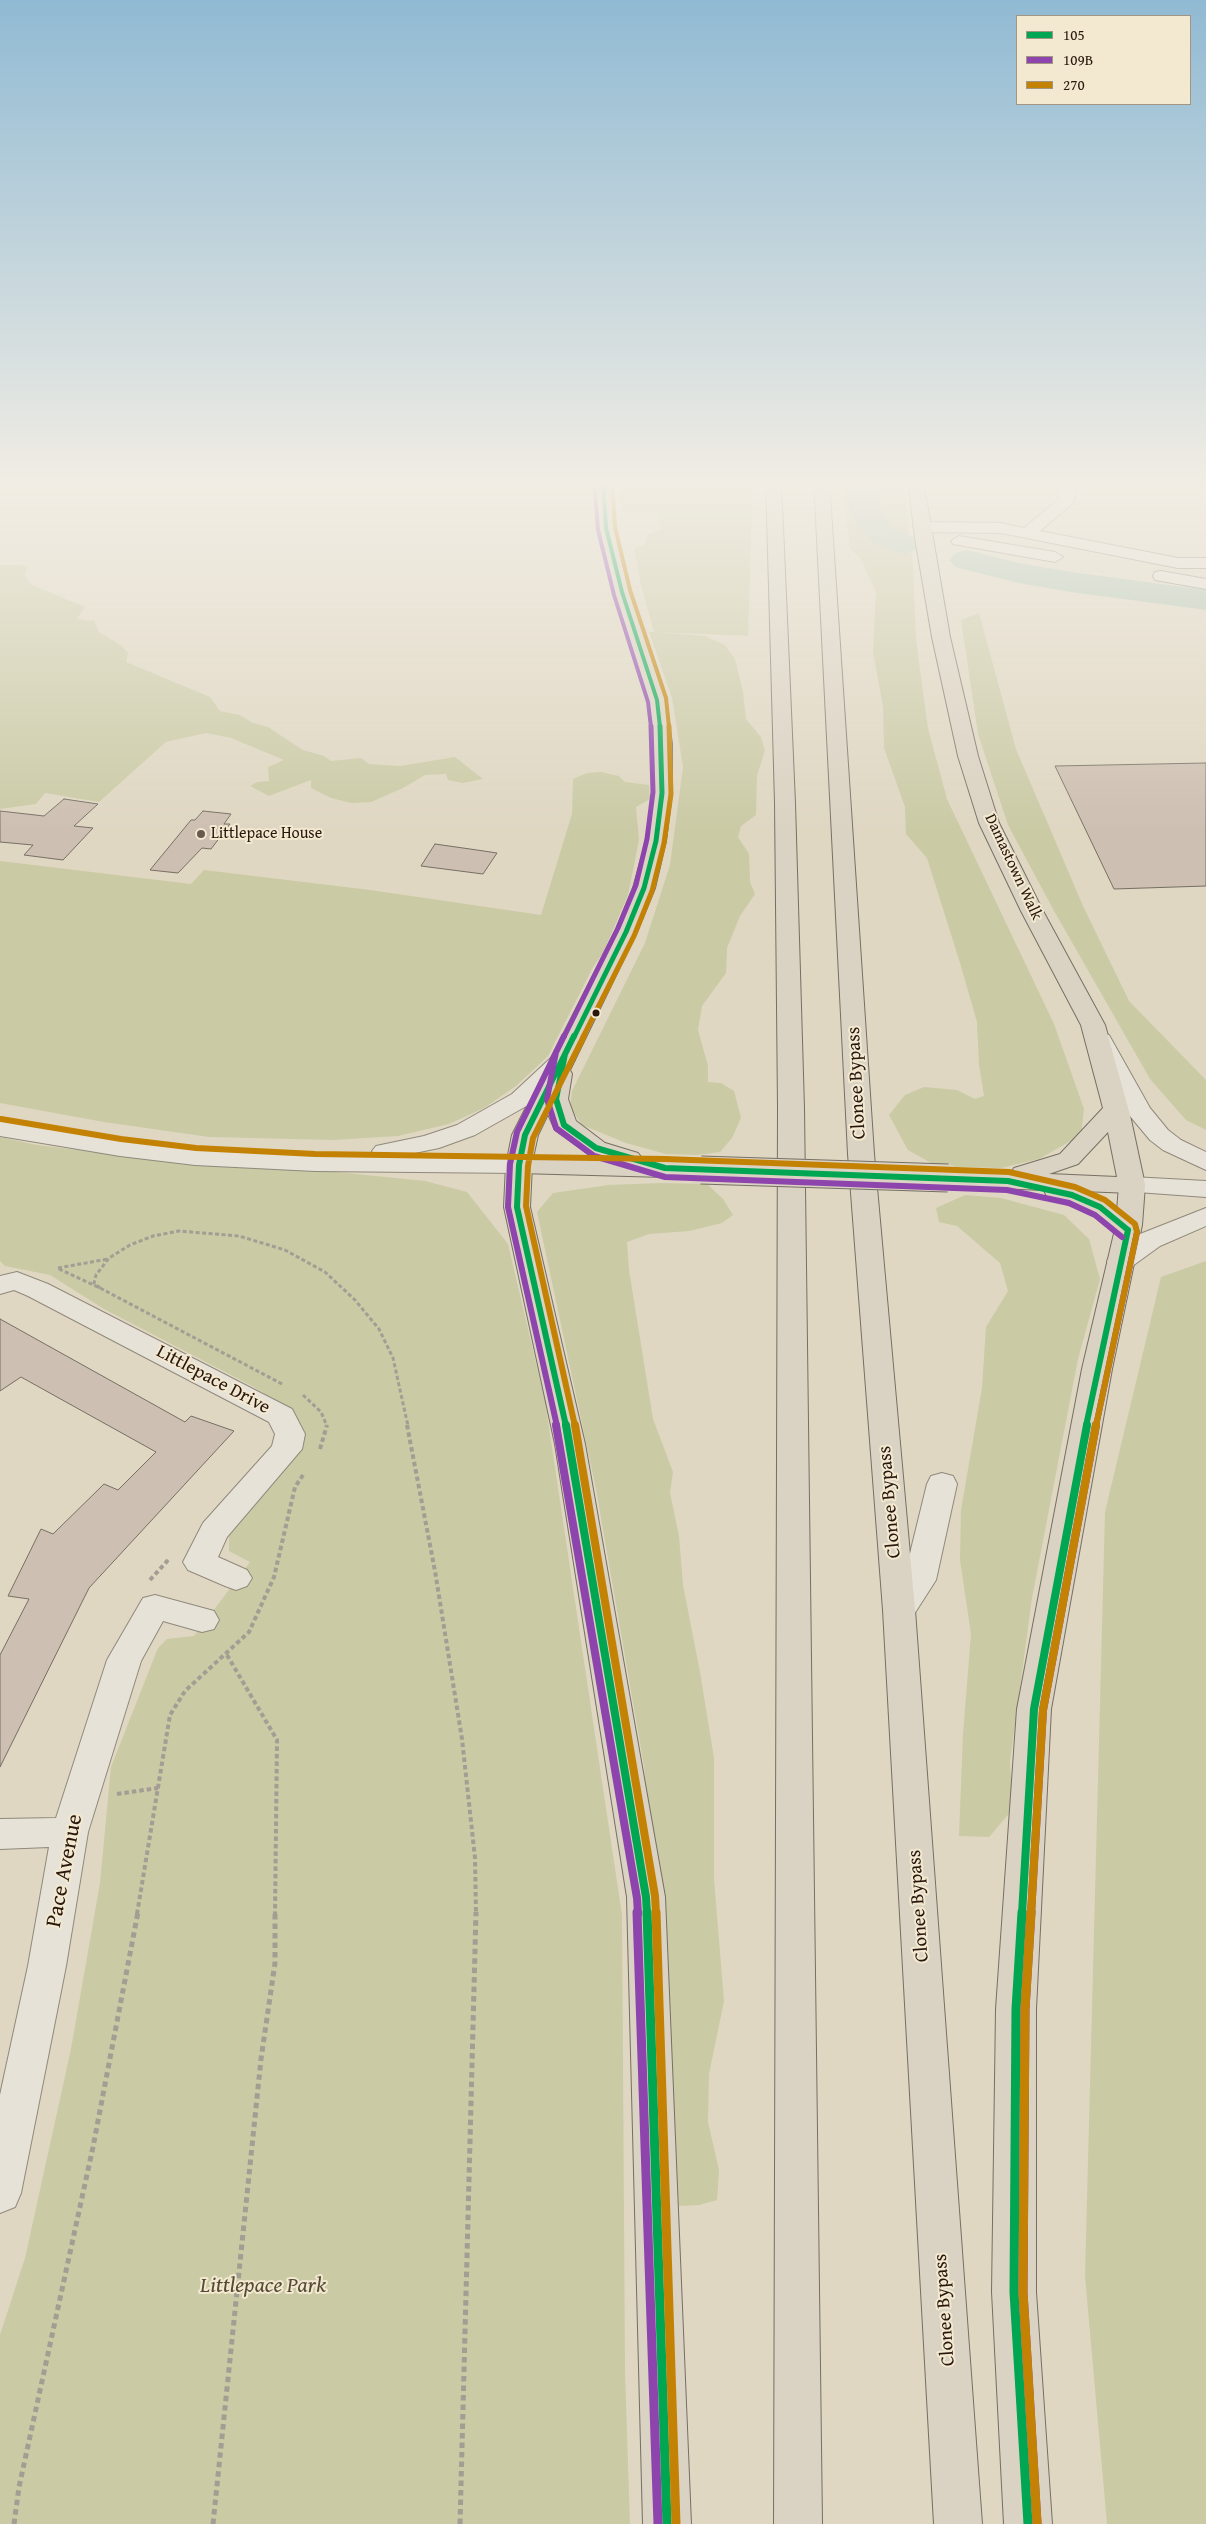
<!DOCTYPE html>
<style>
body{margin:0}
#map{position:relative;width:1206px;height:2524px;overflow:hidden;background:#dfd7c2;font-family:"Gentium Book Plus",serif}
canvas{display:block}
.legend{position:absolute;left:1016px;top:15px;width:175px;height:90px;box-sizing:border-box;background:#f2e9d0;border:1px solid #a29582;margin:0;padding:6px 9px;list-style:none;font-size:15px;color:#29170e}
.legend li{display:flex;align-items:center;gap:10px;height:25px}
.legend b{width:25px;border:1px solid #a29582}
</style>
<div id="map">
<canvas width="1206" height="2524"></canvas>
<ul class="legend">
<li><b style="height:6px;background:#00a651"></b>105</li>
<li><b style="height:6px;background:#8e44ad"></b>109B</li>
<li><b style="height:6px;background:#c48204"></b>270</li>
</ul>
</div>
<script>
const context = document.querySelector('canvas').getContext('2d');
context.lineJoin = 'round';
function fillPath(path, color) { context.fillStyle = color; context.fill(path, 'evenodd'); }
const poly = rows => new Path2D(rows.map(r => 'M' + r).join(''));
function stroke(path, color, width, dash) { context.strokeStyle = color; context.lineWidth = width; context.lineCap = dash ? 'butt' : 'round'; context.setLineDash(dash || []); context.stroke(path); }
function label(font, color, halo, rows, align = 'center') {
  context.font = font + ' "Gentium Book Plus",serif'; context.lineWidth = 4; context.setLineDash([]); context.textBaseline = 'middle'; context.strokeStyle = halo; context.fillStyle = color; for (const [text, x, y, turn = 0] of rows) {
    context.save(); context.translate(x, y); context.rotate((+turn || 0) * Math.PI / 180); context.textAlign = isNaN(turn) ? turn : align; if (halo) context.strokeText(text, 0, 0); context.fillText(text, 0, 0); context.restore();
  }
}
const green = poly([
 [622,480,753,480,748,636,657,632,705,636,725,645,735,659,743,692,746,719,761,737,765,750,757,776,756,815,741,826,738,837,749,854,750,882,755,894,740,916,727,948,726,973,702,1006,698,1030,708,1066,708,1082,721,1083,734,1091,741,1118,732,1138,720,1152,697,1155,666,1154,626,1143,582,1125,570,1107,572,1091,645,943,670,865,683,767,672,698,649,632,654,632,640,581,634,549,645,544,647,535,661,529,657,512,622,512,620,494],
 [842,480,903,480,913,565,916,640,928,728,947,799,1054,1024,1084,1109,1081,1135,1039,1159,1001,1168,957,1167,931,1163,908,1150,889,1115,905,1095,924,1087,957,1090,975,1099,984,1096,979,1065,977,1022,960,963,927,858,906,834,905,807,884,748,883,707,873,652,876,592,860,558,850,549],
 [0,565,21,565,28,567,25,574,30,584,85,607,77,619,94,621,99,632,122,646,128,653,126,662,210,697,220,711,240,715,253,723,268,727,303,750,324,756,331,761,361,758,369,764,400,766,455,757,483,779,463,783,448,780,446,774,425,775,403,788,371,802,351,803,331,798,311,788,311,780,269,796,250,786,257,782,269,781,268,767,284,760,231,738,206,733,166,742,99,802,45,793,36,804,0,809],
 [979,613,1016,749,1083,906,1129,1001,1206,1080,1206,1130,1186,1120,1150,1079,1053,909,1008,825,978,734,961,620],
 [601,772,619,776,625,782,649,785,650,799,636,807,639,840,628,895,603,953,593,967,548,1056,516,1086,484,1108,449,1124,398,1136,333,1140,209,1137,104,1122,0,1103,0,861,191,884,204,870,370,890,541,915,572,814,573,779,587,773],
 [0,1137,37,1145,119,1155,296,1168,425,1181,467,1192,508,1244,545,1401,622,1915,625,2372,630,2524,0,2524,0,2335,25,2258,71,2049,100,1883,111,1767,158,1648,167,1639,194,1636,250,1562,229,1551,229,1536,296,1457,305,1432,293,1411,252,1386,104,1309,50,1275,5,1266,0,1261],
 [660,1183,707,1184,723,1199,733,1215,722,1223,689,1231,649,1234,627,1242,629,1270,653,1419,673,1472,670,1493,679,1536,683,1585,700,1672,714,1758,714,1879,724,2001,709,2074,708,2122,719,2170,717,2200,699,2205,679,2206,644,1766,596,1489,537,1212,553,1193,609,1185],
 [965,1195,1001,1198,1064,1215,1089,1239,1100,1279,1078,1359,1032,1598,1010,1762,1013,1809,989,1837,959,1836,963,1734,971,1634,960,1560,961,1510,982,1388,986,1327,1008,1291,1000,1263,957,1226,939,1222,936,1208],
 [1206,1261,1206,2524,1107,2524,1085,2276,1105,1512,1161,1277]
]);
const river = poly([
 [858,480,888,480,889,487,879,500,883,515,896,530,914,537,919,544,914,551,903,554,874,544,857,524,852,517,847,498,858,485,858,480],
 [967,550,1019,563,1071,572,1206,590,1206,610,1071,592,1019,583,955,567,950,560,955,553,967,550]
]);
const building = poly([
 [1206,763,1206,886,1114,889,1055,766,1206,763],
 [64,799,98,804,74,826,93,828,63,860,24,855,33,845,0,842,0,811,44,816,64,799],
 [203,811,231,814,224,824,230,824,211,849,202,848,178,873,150,870,191,820,195,820,203,811],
 [435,844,477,850,497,853,483,874,421,866,435,844],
 [0,1319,185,1422,191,1416,234,1431,89,1588,0,1767,0,1655,29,1599,8,1596,41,1529,53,1534,104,1484,118,1490,156,1452,21,1377,0,1391,0,1319]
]);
const pathFar2 = poly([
 [58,1268,108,1259],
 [59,1269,100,1288,284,1385],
 [100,1288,94,1283,96,1275,109,1258,130,1245,153,1236,179,1231,239,1236,285,1250,325,1272,355,1300,379,1329,393,1358,408,1426],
 [303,1395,321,1412,327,1426]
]);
const pathFar1 = poly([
 [407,1425,435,1571,462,1739,475,1858,476,1914],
 [320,1449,327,1425],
 [150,1580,169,1559],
 [227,1655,277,1740,275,1914],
 [117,1794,158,1788],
 [137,1914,170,1715,185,1691,249,1632,274,1577,295,1487,303,1475]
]);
const path = poly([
 [14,2524,19,2487,93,2147,138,1912],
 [213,2524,261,2059,275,1963,275,1912],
 [460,2524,476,1912]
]);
const minor = poly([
 [1071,480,1107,480,1104,483,1074,488,1076,494,1073,503,1040,531,1178,558,1206,558,1206,568,1178,568,1001,533,921,532,913,527,921,522,1001,523,1024,528,1059,499,1057,485,1060,482,1071,480],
 [959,536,1055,552,1063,557,1055,562,953,544,951,541,959,536],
 [1161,571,1206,579,1206,589,1155,580,1153,576,1155,572,1161,571],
 [1101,1033,1109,1035,1150,1108,1168,1130,1181,1140,1206,1152,1206,1170,1163,1150,1150,1140,1130,1116,1089,1040,1093,1035,1101,1033],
 [563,1053,572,1055,575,1060,530,1104,475,1135,439,1148,400,1156,519,1157,528,1159,532,1165,528,1171,519,1173,315,1171,195,1165,120,1156,0,1136,0,1120,120,1140,195,1149,375,1156,372,1151,376,1146,424,1136,457,1125,512,1094,554,1055,563,1053],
 [1132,1177,1206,1181,1206,1197,1123,1191,1119,1185,1123,1179,1132,1177],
 [1206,1208,1206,1226,1160,1246,1131,1267,1121,1269,1111,1267,1107,1261,1111,1255,1140,1234,1206,1208],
 [17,1272,48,1284,292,1409,305,1434,302,1449,227,1537,218,1557,247,1570,252,1578,247,1586,236,1590,225,1586,188,1570,183,1562,203,1523,272,1446,275,1434,269,1422,28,1296,14,1290,0,1294,0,1276,17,1272],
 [942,1473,953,1476,957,1484,936,1580,911,1619,899,1622,887,1619,883,1610,904,1578,927,1484,931,1476,942,1473],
 [155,1595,214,1611,219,1620,214,1629,202,1632,163,1621,141,1661,88,1832,66,1966,21,2193,15,2207,0,2213,0,2095,28,1966,49,1847,0,1849,0,1819,56,1818,107,1660,143,1598,155,1595]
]);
const major = poly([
 [596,480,611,480,614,528,631,592,666,700,672,744,672,793,666,841,655,888,637,932,570,1070,572,1074,568,1099,576,1121,605,1143,638,1153,642,1158,640,1161,701,1162,710,1164,714,1170,710,1176,701,1178,519,1173,510,1171,506,1165,512,1135,615,932,633,888,646,841,652,793,652,744,648,700,613,592,598,528,596,480],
 [548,1114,555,1130,587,1153,607,1160,533,1158,538,1135,548,1114],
 [908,480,923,480,950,637,978,756,999,823,1043,911,1105,1025,1130,1115,1145,1185,1141,1191,1132,1193,1081,1191,1109,1201,1138,1224,1141,1230,1138,1236,1128,1238,1118,1236,1091,1213,1047,1197,1044,1190,948,1186,939,1184,935,1178,939,1172,948,1170,1011,1173,1014,1168,1060,1154,1103,1108,1081,1025,1021,911,979,823,958,756,932,637,915,538,908,480],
 [1108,1132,1117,1177,1049,1174,1078,1164,1108,1132]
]);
const highway = poly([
 [766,480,781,480,795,803,804,1108,822,2524,774,2524,778,1108,775,803,766,480],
 [814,480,829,480,874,1154,915,1610,982,2524,934,2524,883,1610,848,1154,814,480],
 [519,1157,528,1159,532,1165,530,1207,585,1444,665,1897,691,2524,643,2524,627,1897,555,1444,504,1207,506,1165,510,1159,519,1157],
 [1132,1177,1141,1179,1145,1185,1142,1225,1112,1369,1051,1709,1036,2009,1036,2292,1052,2524,1004,2524,992,2292,996,2009,1017,1709,1082,1369,1116,1225,1119,1185,1123,1179,1132,1177]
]);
const majorBridge = poly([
 [701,1170,948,1178]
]);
const bus1Far4 = poly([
 [603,480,606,528,622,592,657,700,660,727]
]);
const bus1Far3 = poly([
 [574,1037,626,932,644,888,656,841,662,793,660,726]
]);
const bus1Far2 = poly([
 [565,1054,556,1099,564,1125,596,1148,665,1168,1008,1181,1072,1195,1100,1207,1128,1230],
 [566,1426,517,1207,519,1165,525,1135,574,1036],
 [1086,1426,1128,1230]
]);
const bus1Far1 = poly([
 [566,1425,646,1897,647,1914],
 [1022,1914,1034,1709,1087,1425]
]);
const bus1 = poly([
 [647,1912,667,2524],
 [1022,1912,1016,2009,1014,2292,1028,2524]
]);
const bus2Far4 = poly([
 [594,481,598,530,614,595,648,702,651,727]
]);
const bus2Far3 = poly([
 [564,1037,618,928,636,885,647,839,653,792,651,726]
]);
const bus2Far2 = poly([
 [556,1052,547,1099,556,1128,594,1156,665,1177,1007,1190,1069,1203,1095,1215,1122,1237],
 [557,1426,508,1207,510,1164,517,1132,564,1036],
 [1096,1426,1137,1232]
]);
const bus2Far1 = poly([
 [556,1425,637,1898,638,1914],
 [1031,1914,1043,1710,1096,1425]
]);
const bus2 = poly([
 [637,1912,658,2524],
 [1031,1912,1025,2009,1023,2292,1037,2523]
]);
const bus3Far4 = poly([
 [612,480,615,527,630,590,666,698,669,727]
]);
const bus3Far3 = poly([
 [583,1037,634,936,652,891,664,843,671,794,669,726]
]);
const bus3Far2 = poly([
 [1,1119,121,1139,196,1148,315,1154,665,1159,1009,1172,1075,1187,1105,1200,1135,1224,1137,1232,1096,1426],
 [575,1426,526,1206,528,1166,533,1138,584,1036]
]);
const bus3Far1 = poly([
 [575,1425,655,1896,656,1914],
 [1031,1914,1043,1710,1096,1425]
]);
const bus3 = poly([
 [656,1912,676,2524],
 [1031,1912,1025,2009,1023,2292,1037,2523]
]);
const markers = [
 [201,834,5,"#695a4d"],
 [596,1013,4.5,"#29170e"]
];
const farPoinames = [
 ["Littlepace House",211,834]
];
const farStreetnames = [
 ["Damastown Walk",1013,867,65]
];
const streetNames = [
 ["Clonee Bypass",857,1083,-93],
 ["Littlepace Drive",213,1380,28],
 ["Clonee Bypass",890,1502,-95],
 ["Clonee Bypass",919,1906,-94],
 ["Clonee Bypass",945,2310,-94]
];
const nearStreetnames = [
 ["Pace Avenue",65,1871,-79]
];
const nearParknames = [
 ["Littlepace Park",263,2286]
];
fillPath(green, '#cacaa5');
fillPath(river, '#adc4b4');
fillPath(building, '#cdbfb1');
stroke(building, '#766f64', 1);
stroke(minor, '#90897c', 2);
stroke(major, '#766f64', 2);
stroke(highway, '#766f64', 2);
stroke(pathFar2, '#a39d94', 3, [4, 2.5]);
stroke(pathFar1, '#a39d94', 4, [4.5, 3]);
stroke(path, '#a39d94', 5, [5.5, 4]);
fillPath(minor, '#e6e2d7');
fillPath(major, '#dad2c2');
fillPath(highway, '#dad2c2');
stroke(majorBridge, '#766f64', 29, []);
stroke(majorBridge, '#dad2c2', 27);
stroke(bus1Far4, '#00a651', 4);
stroke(bus1Far3, '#00a651', 5);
stroke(bus1Far2, '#00a651', 6);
stroke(bus1Far1, '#00a651', 8);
stroke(bus1, '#00a651', 9);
stroke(bus2Far4, '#8e44ad', 4);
stroke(bus2Far3, '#8e44ad', 5);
stroke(bus2Far2, '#8e44ad', 6);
stroke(bus2Far1, '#8e44ad', 8);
stroke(bus2, '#8e44ad', 9);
stroke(bus3Far4, '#c48204', 4);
stroke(bus3Far3, '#c48204', 5);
stroke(bus3Far2, '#c48204', 6);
stroke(bus3Far1, '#c48204', 8);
stroke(bus3, '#c48204', 9);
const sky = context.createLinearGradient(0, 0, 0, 833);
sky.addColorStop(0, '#90bad3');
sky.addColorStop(0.58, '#f1ede4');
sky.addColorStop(1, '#f1ede400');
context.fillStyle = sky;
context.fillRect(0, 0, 1206, 833);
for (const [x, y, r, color] of markers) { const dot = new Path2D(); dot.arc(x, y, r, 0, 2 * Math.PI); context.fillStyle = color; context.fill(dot); stroke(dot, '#f2e9d0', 2); }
label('16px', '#29170e', '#f2e9d0', farPoinames, 'left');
label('16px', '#29170e', '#f2e9d0', farStreetnames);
label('19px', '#29170e', '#f2e9d0', streetNames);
label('22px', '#29170e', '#f2e9d0', nearStreetnames);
label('italic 22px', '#544a34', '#f2e9d0', nearParknames);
</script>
